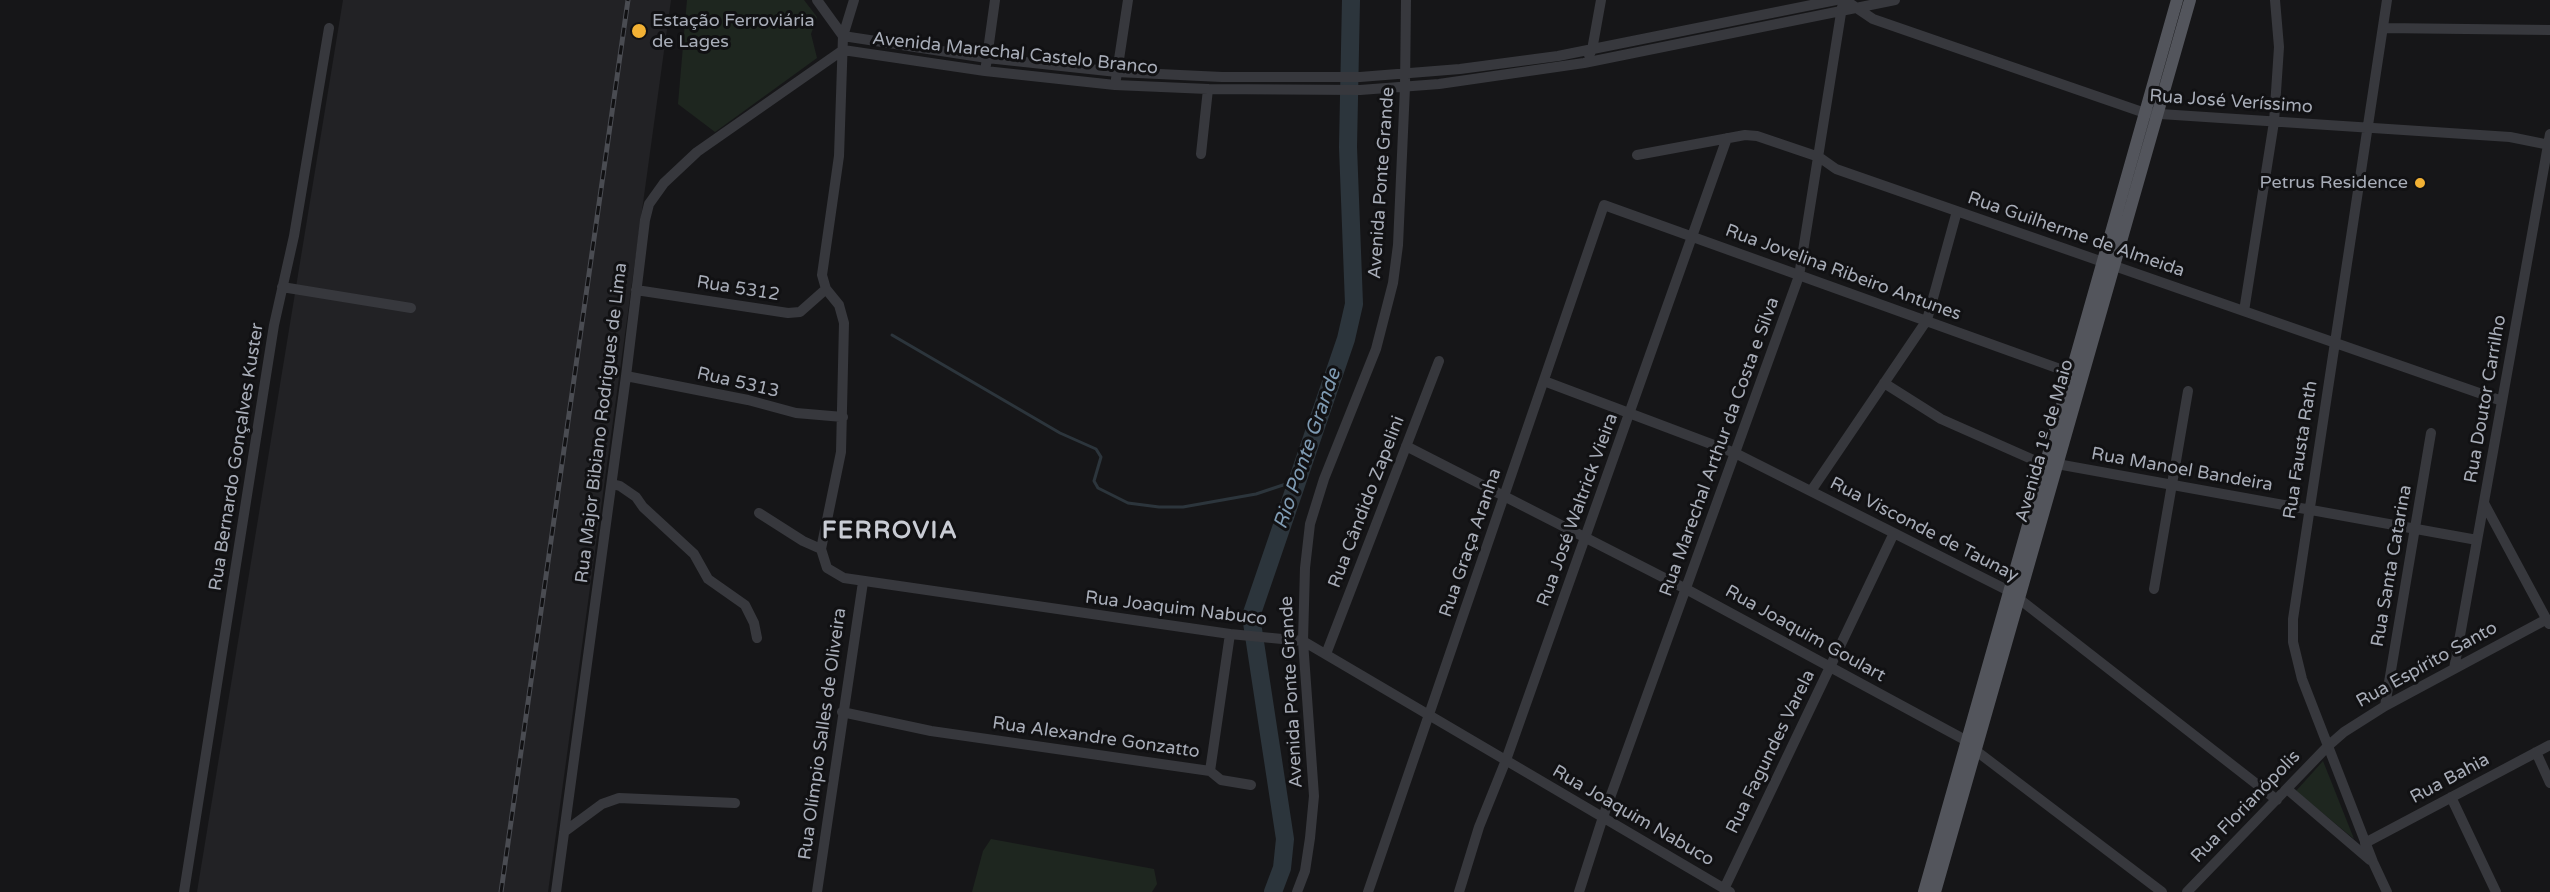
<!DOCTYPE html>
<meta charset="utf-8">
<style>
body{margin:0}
canvas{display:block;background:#161618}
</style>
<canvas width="2550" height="892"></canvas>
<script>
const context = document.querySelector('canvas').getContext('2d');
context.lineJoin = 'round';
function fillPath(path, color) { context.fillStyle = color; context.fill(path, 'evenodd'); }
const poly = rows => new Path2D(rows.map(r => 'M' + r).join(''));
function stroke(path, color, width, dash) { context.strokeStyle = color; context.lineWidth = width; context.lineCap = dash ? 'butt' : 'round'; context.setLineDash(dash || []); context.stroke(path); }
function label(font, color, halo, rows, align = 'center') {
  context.font = font + ' "Varela Round",sans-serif'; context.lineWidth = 6; context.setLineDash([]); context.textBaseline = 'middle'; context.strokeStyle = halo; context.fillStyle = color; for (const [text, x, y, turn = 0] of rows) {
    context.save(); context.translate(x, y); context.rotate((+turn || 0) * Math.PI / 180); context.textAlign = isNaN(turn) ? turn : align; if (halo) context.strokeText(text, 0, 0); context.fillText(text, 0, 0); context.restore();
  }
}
const built = poly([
 [343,0,671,0,548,892,197,892]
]);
const green = poly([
 [687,0,804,0,817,17,811,34,817,58,715,132,678,104],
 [2323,761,2354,839,2296,791],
 [991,839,1154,869,1157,884,1152,892,972,892,983,851]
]);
const stream = poly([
 [892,335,1060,433,1096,449,1101,457,1094,481,1098,488,1128,503,1159,507,1183,507,1256,494,1298,480]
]);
const river = poly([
 [1273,892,1282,868,1285,839,1251,616,1346,339,1354,304,1348,147,1351,0]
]);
const minor = poly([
 [817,0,843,36],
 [1845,0,1873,19,2145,113,2510,137,2550,145],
 [2383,28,2550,30],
 [843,36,987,58,1117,72,1222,77,1360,77,1460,69,1558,56,1836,0],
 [843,50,985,71,1115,85,1208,89,1360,90,1439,84,1584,63,1895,0],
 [1589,55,1592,50,1601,0],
 [986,65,995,0],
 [1116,79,1128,0],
 [1201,154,1208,89],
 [1637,155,1745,135,1757,136,1819,157,1836,169,2502,401],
 [282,287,411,308],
 [636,290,788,313,800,312,826,289],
 [2244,311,2274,122,2279,47,2275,0],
 [626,376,748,400,796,413,843,417],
 [1544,381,1735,453,2009,591,2277,800],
 [1884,383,1941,419,2045,465],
 [1406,446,1686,589,1967,741,1975,750,2162,892],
 [2057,464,2477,540],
 [612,484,620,486,636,497,643,507,694,554,708,579,745,605,754,623,757,638],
 [1811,491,1927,320,1957,211],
 [2484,503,2549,624],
 [759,513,803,541,821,549,827,568,844,578,1230,634,1303,641,1730,892],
 [821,549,841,452,844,323,839,305,826,289,822,275,839,156,843,36,854,0],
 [2154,589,2188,391],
 [1326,654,1439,361],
 [2454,669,2550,134],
 [2385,706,2431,433],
 [842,712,931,731,1210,771,1230,634],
 [2536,752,2550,783],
 [1210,771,1221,780,1251,785],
 [2287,789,2370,860],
 [2451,797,2496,892],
 [564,832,602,804,619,798,735,803],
 [2365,843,2550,745],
 [1724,889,1894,533],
 [184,892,274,325,294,236,329,28],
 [556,892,626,376,645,220,649,204,664,183,697,152,843,50],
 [817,892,863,582],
 [1297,892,1305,871,1310,838,1314,796,1303,641,1305,568,1310,524,1324,479,1376,349,1393,283,1398,245,1405,87,1406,0],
 [1368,892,1604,205,2071,373],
 [1459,892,1479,827,1506,760,1727,138],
 [1579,892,1603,817,1799,276,1842,7],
 [2187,892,2328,746,2344,732,2385,706,2547,619],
 [2387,892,2373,862,2302,679,2293,642,2293,619,2387,0]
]);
const major = poly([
 [1924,892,2177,0],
 [1935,892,2190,0]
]);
const rail = poly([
 [501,892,628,0]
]);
const markers = [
 [639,31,8,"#f2b134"],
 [2420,183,6,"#f2b134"]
];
const poiNames = [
 ["Estação Ferroviária",652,21],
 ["de Lages",652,42],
 ["Petrus Residence",2408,183,"right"]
];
const streetNames = [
 ["Avenida Marechal Castelo Branco",1015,54,6],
 ["Rua José Veríssimo",2231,102,4],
 ["Avenida Ponte Grande",1382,183,-86],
 ["Rua Guilherme de Almeida",2076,235,19],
 ["Rua Jovelina Ribeiro Antunes",1843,273,20],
 ["Rua 5312",738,289,9],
 ["Rua 5313",738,383,13],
 ["Rua Doutor Carrilho",2486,399,-80],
 ["Rua Major Bibiano Rodrigues de Lima",602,423,-83],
 ["Avenida 1º de Maio",2045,441,-74],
 ["Rua Marechal Arthur da Costa e Silva",1720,447,-70],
 ["Rua Fausta Rath",2301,450,-81],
 ["Rua Bernardo Gonçalves Kuster",237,457,-81],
 ["Rua Manoel Bandeira",2182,470,10],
 ["Rua Cândido Zapelini",1367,502,-69],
 ["Rua José Waltrick Vieira",1578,510,-70],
 ["Rua Visconde de Taunay",1924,530,27],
 ["Rua Graça Aranha",1471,543,-71],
 ["Rua Santa Catarina",2392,566,-80],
 ["Rua Joaquim Nabuco",1176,609,7],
 ["Rua Joaquim Goulart",1805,634,29],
 ["Rua Espírito Santo",2427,665,-29],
 ["Avenida Ponte Grande",1292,692,-93],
 ["Rua Olímpio Salles de Oliveira",823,734,-82],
 ["Rua Alexandre Gonzatto",1096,738,8],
 ["Rua Fagundes Varela",1771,752,-64],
 ["Rua Bahia",2450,779,-28],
 ["Rua Florianópolis",2246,807,-46],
 ["Rua Joaquim Nabuco",1633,816,30]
];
const waterNames = [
 ["Rio Ponte Grande",1308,449,-71]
];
const districtNames = [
 ["FERROVIA",890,532]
];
fillPath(built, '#222225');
fillPath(green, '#1e261f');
stroke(stream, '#2c353c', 3);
stroke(river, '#2c353c', 18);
stroke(minor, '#37383d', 10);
stroke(major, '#53555c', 12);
stroke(rail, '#4a4c52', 5);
stroke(rail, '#111113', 3, [9]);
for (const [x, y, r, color] of markers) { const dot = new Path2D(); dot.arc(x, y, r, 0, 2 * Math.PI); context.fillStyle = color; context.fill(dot); stroke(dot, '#111113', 2); }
label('18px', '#a8adb8', '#111113', poiNames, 'left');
label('18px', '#a8adb8', '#111113', streetNames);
label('italic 20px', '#7f9bb3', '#111113', waterNames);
context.letterSpacing = '1.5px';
label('bold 24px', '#c9ccd4', '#111113', districtNames);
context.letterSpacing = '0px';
</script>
